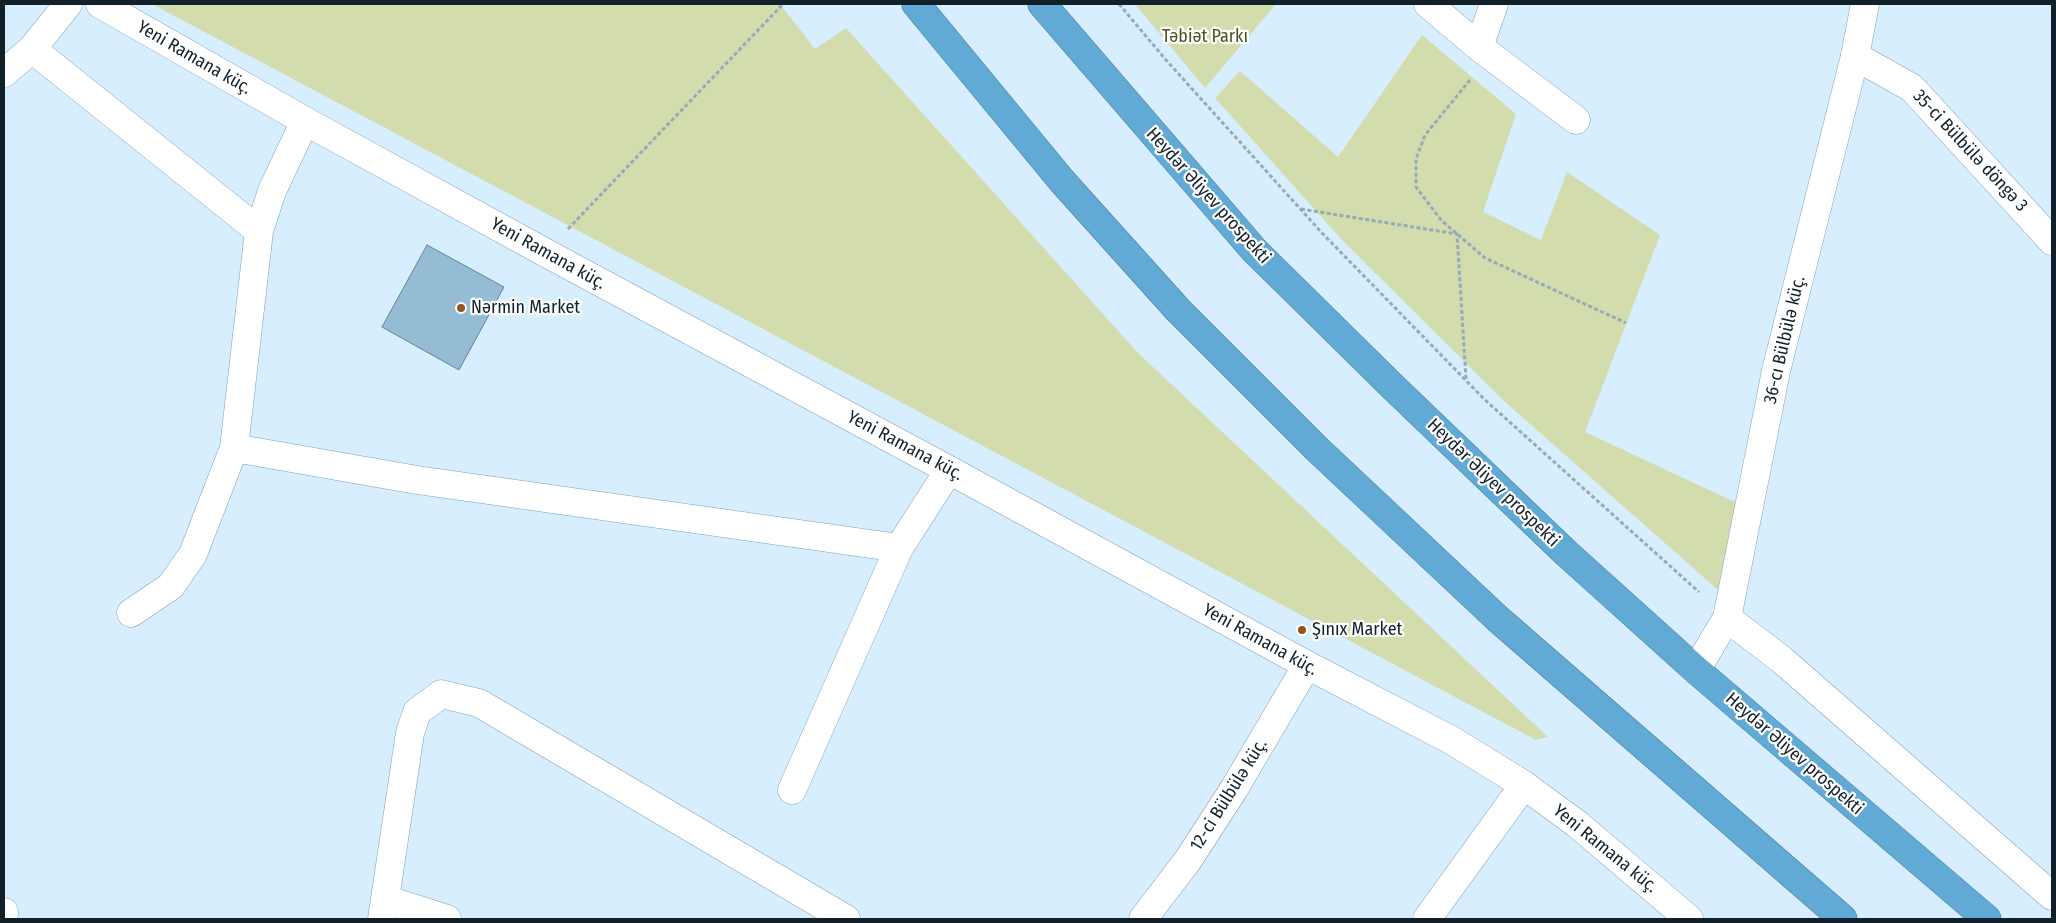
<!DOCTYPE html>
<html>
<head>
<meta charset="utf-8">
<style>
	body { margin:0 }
	#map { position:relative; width:2056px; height:923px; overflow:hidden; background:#d7eefe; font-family:"Fira Sans Condensed",sans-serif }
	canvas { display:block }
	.frame { position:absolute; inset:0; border:5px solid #112029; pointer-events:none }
</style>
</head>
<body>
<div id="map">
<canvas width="2056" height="923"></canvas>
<div class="frame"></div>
</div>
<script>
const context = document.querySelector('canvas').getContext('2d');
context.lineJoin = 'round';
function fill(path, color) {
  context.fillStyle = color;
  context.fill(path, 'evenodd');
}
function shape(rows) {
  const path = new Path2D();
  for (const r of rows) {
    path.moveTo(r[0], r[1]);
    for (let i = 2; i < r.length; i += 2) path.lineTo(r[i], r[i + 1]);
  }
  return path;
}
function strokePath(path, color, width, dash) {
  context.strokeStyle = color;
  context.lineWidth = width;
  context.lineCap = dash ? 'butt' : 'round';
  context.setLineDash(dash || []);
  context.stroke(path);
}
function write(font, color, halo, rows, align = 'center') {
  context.font = font + ' "Fira Sans Condensed",sans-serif';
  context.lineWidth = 4.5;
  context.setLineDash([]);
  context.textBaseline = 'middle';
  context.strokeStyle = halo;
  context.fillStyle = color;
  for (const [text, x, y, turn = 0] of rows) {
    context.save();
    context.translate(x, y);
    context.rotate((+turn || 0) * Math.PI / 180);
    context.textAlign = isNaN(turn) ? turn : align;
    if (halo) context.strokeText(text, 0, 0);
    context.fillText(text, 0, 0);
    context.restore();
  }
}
const green = shape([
	[152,4,780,4,815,49,846,28,1138,353,1548,737,1536,740],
	[1135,4,1276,4,1205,88],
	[1422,35,1516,114,1483,212,1541,240,1567,172,1660,235,1585,432,1741,505,1726,597,1504,401,1342,240,1215,98,1240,71,1338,157]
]);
const building = shape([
	[427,245,504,287,459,370,382,327,427,245]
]);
const path = shape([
	[1119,4,1166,60,1322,233,1484,399,1699,592],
	[1470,80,1425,135,1416,159,1416,187,1441,220,1485,258,1626,323],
	[1301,209,1457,234,1466,379],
	[568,229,783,4]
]);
const minor = shape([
	[1428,4,1479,47,1576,120],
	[1479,47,1494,4],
	[32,49,259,231],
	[1855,56,1912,88,2052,241],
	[4,73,32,49,68,4],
	[234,448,417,480,899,548],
	[131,613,171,586,193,554,234,448,259,231,272,191,305,121],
	[1727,618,1782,660,2052,896],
	[792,790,899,548,949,470],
	[385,899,447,919],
	[4,912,4,913],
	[382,919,410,733,417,712,441,694,479,703,846,919],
	[1143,919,1188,860,1234,789,1307,665],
	[1427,919,1524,785]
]);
const tertiary = shape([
	[100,4,305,121,546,253,949,470,1307,665,1453,741,1524,785,1577,824,1689,919],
	[1696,670,1727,618,1776,371,1855,56,1865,4]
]);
const motorway = shape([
	[916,4,1062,181,1178,310,1317,449,1498,619,1843,919],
	[1042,4,1254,250,1391,385,1565,552,1696,670,1987,919]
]);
const markers = [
	[461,308,5,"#94541d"],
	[1302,630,5,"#94541d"]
];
const parkNames = [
	["Təbiət Parkı",1205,37]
];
const streetNames = [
	["Yeni Ramana küç.",194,58,30],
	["35-ci Bülbülə döngə 3",1970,151,47],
	["Heydər Əliyev prospekti",1208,196,48],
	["Yeni Ramana küç.",548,254,29],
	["36-cı Bülbülə küç.",1785,340,-77],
	["Yeni Ramana küç.",905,446,28],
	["Heydər Əliyev prospekti",1493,483,44],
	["Yeni Ramana küç.",1260,640,29],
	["Heydər Əliyev prospekti",1794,754,41],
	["12-ci Bülbülə küç.",1229,795,-58],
	["Yeni Ramana küç.",1605,849,39]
];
const poiNames = [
	["Nərmin Market",471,308],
	["Şınıx Market",1312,630]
];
fill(green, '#d3dcad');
fill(building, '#95bcd5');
strokePath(building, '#5f849b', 1);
strokePath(minor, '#7ca2bb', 29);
strokePath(tertiary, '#7ca2bb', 29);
strokePath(motorway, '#457a99', 29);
strokePath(path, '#96abb8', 3, [4, 2.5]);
strokePath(minor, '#fff', 28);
strokePath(tertiary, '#fff', 28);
strokePath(motorway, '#61aad5', 28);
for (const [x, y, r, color] of markers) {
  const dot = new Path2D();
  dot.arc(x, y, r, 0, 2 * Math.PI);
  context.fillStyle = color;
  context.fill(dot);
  strokePath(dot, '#fff', 2);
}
write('18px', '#4c531f', '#fff', parkNames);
write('18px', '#112029', '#fff', streetNames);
write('18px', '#112029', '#fff', poiNames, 'left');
</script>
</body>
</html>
